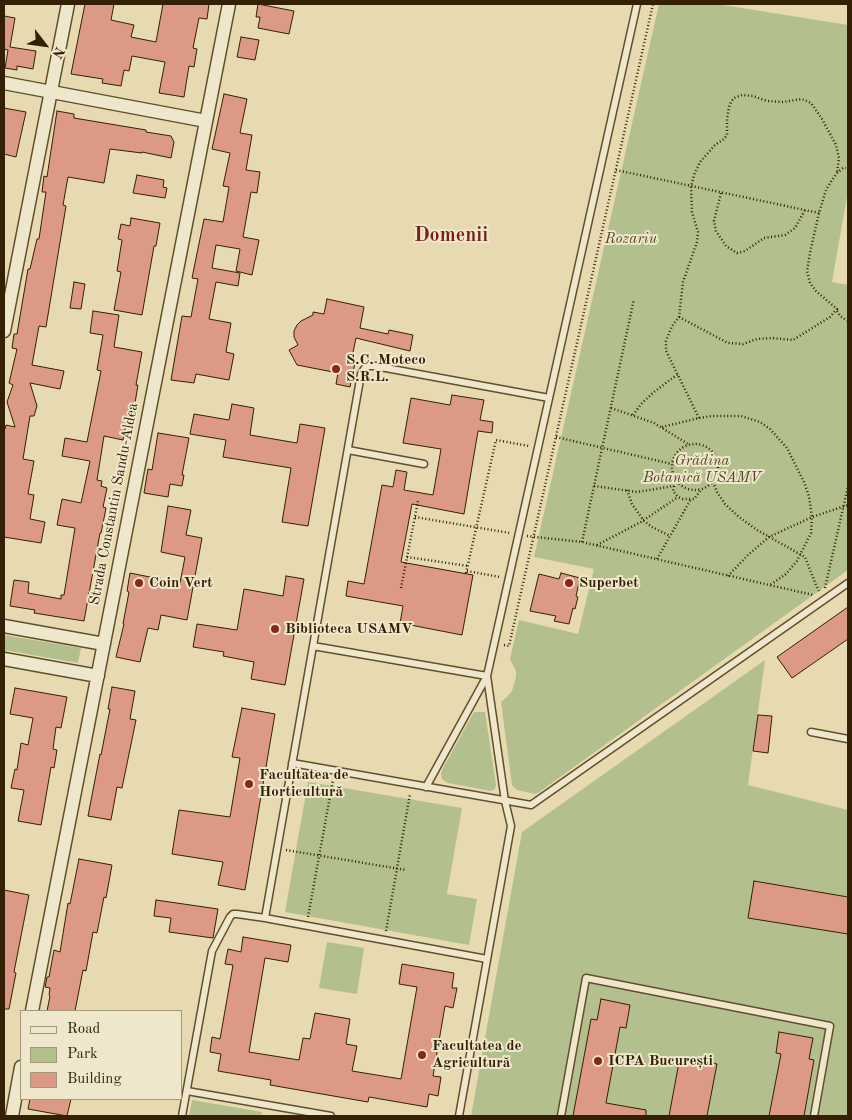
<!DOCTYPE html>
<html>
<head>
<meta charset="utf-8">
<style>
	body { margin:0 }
	#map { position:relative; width:852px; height:1120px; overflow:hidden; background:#e7dab0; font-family:"Old Standard TT",serif }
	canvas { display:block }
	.frame { position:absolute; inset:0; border:5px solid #342003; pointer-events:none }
	.legend { position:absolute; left:20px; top:1010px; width:162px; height:90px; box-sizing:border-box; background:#efe7cc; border:1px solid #a4977c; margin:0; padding:6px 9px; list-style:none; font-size:15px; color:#342003 }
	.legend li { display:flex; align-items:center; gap:10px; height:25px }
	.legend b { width:25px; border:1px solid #a4977c }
	.north { position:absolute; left:20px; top:20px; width:50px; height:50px; -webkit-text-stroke:4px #efe7cc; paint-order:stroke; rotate:120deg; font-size:14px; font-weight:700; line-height:20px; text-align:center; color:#342003 }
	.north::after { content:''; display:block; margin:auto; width:18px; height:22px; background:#342003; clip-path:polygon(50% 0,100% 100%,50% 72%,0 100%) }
</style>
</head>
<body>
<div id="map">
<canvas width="852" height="1120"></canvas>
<div class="frame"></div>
<ul class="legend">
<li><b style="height:6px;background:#efe7cc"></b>Road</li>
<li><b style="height:14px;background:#b3c08d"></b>Park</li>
<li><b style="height:14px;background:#dc9985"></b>Building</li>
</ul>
<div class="north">N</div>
</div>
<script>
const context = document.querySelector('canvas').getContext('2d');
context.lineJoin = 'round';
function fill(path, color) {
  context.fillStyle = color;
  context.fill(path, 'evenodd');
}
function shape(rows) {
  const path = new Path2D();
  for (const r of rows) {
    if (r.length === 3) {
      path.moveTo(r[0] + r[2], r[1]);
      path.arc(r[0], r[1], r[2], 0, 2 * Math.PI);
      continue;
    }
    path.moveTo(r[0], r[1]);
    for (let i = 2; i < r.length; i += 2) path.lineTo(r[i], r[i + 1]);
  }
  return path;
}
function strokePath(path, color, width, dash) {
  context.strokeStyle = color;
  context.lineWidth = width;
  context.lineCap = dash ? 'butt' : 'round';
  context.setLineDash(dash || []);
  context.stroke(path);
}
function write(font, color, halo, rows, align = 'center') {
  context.font = font + ' "Old Standard TT",serif';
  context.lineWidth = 4;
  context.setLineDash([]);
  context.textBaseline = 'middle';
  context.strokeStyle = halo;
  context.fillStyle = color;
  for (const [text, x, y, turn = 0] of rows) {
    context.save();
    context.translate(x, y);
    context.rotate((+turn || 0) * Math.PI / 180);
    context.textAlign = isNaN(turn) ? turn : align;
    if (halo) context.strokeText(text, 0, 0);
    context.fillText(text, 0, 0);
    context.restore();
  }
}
const green = shape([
	[659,4,717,4,848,25,848,191,832,282,848,285,848,570,538,793,535,794,517,790,512,785,501,702,507,697,512,691,516,677,516,671,510,659,519,620,578,634,594,569,534,557],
	[4,635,81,648,78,663,4,650],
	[765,660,748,785,848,810,848,1116,471,1116,522,832],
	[474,712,485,712,496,785,495,789,491,791,448,783,442,779,441,774,443,768],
	[308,782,462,808,447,894,477,899,469,945,285,912],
	[327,942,364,948,357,994,319,988],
	[192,1100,262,1112,261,1116,189,1116]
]);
const building = shape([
	[85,4,114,4,111,20,134,25,131,37,156,42,163,4,209,4,207,19,199,18,193,48,197,49,194,67,189,66,184,97,159,93,165,62,132,56,129,71,124,70,121,86,102,83,103,79,71,74,85,4],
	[258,4,294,11,289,34,258,28,260,17,256,17,258,4],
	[4,16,15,18,10,47,36,51,33,69,17,66,17,70,5,68,8,50,4,49,4,16],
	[241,37,259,40,255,60,237,57,241,37],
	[224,94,247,99,240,133,252,135,246,170,260,172,257,193,251,192,243,237,259,240,252,275,236,271,240,249,216,245,212,268,240,273,238,286,216,282,209,319,231,323,226,352,234,354,229,380,196,374,194,383,171,380,182,316,191,317,198,279,192,278,204,219,223,222,229,187,223,186,230,153,212,149,224,94],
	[4,108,26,112,16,157,4,154,4,108],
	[57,111,74,114,74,118,146,130,146,132,171,136,174,142,171,158,142,152,142,153,110,149,104,183,68,177,63,205,66,206,46,327,39,326,32,365,64,371,60,389,30,383,37,406,34,416,30,416,23,459,34,461,28,494,34,495,30,519,45,522,41,543,4,537,4,429,5,429,6,425,15,427,7,402,13,385,9,383,17,349,12,348,14,334,17,334,28,269,30,269,37,239,39,239,46,192,42,192,44,176,47,177,57,111],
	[137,175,164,180,163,187,167,188,165,198,133,193,137,175],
	[131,218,160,223,156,246,154,246,142,315,114,310,121,272,117,271,122,240,118,239,121,224,130,226,131,218],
	[74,282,85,284,81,309,70,308,74,282],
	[327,299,364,307,360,328,388,334,389,330,413,335,410,351,356,338,351,362,355,363,350,387,336,384,338,373,297,365,289,350,298,345,294,337,294,331,297,325,301,321,313,315,313,312,324,314,327,299],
	[93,311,119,315,114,347,142,352,136,385,138,385,134,409,129,408,123,440,104,436,97,480,102,481,101,486,107,488,103,507,106,508,101,533,100,533,84,621,34,613,35,610,10,606,14,580,29,582,28,593,61,599,61,595,64,595,75,528,57,525,62,499,81,503,90,461,62,456,65,438,87,442,101,371,97,370,103,335,90,333,93,311],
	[452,395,484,400,480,420,493,422,492,433,478,431,464,514,412,504,401,562,473,575,462,635,400,623,403,606,346,596,348,581,364,584,382,485,393,487,396,470,407,472,404,490,433,495,441,449,403,443,411,398,450,405,452,395],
	[232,404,254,408,250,435,297,443,300,424,325,428,308,526,282,522,291,468,223,457,226,440,190,434,194,414,229,420,232,404],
	[158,433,189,438,182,475,184,475,182,486,170,484,168,497,144,493,148,469,152,470,158,433],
	[168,506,191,510,186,535,202,538,187,620,161,615,158,630,148,628,140,662,116,657,124,624,123,624,129,592,127,591,130,573,180,583,185,557,161,552,168,506],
	[561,573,580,578,576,596,578,597,575,609,573,608,569,624,554,621,556,616,530,611,539,574,559,579,561,573],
	[286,576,304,579,285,685,251,679,254,662,223,656,224,652,193,647,197,624,237,630,244,589,283,596,286,576],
	[848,607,848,639,792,678,777,657,848,607],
	[112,687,135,691,130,719,136,720,122,788,117,787,111,820,88,816,100,754,101,755,110,709,108,709,112,687],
	[15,688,67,697,61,728,56,727,53,749,57,750,54,768,51,767,41,825,18,821,24,790,11,788,15,769,17,770,21,743,28,745,33,718,10,714,15,688],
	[242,708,275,714,245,890,218,885,223,862,172,854,179,810,230,817,240,758,232,757,242,708],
	[758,715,772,716,768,753,753,751,758,715],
	[79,859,112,865,106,898,104,897,97,933,93,932,86,971,83,970,75,1011,47,1011,50,996,49,995,50,988,45,987,47,977,49,977,54,950,60,952,68,903,70,904,79,859],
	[754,881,848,897,848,934,748,918,754,881],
	[4,890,29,895,14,972,16,973,9,1009,4,1009,4,890],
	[156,900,218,909,213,938,169,932,171,918,154,916,156,900],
	[243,937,291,945,288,962,265,958,249,1052,299,1060,303,1038,310,1039,315,1013,350,1019,346,1044,357,1046,352,1071,401,1079,417,987,399,984,402,964,454,973,452,988,457,988,453,1008,445,1006,433,1076,441,1077,438,1096,429,1094,427,1107,369,1097,368,1102,270,1085,271,1080,218,1071,221,1054,210,1052,212,1037,220,1039,233,965,225,964,228,949,241,952,243,937],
	[601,999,630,1005,626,1028,620,1027,606,1103,646,1110,646,1116,573,1116,591,1019,597,1020,601,999],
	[779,1032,813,1038,809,1059,814,1060,804,1116,769,1116,781,1054,776,1053,779,1032],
	[680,1057,717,1064,707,1116,669,1116,680,1057],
	[30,1099,71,1099,67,1116,28,1109,30,1099]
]);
const path = shape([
	[616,170,819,213],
	[721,193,714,221,716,231,726,246,737,253,745,251,764,238,785,235,795,228,805,210],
	[837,311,840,316,848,321],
	[679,317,728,343,743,344,757,339,772,338,793,340,830,317,837,309,816,291,810,283,807,271,810,253,819,213,826,190,832,180,837,173,843,168,846,168],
	[611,408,654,423,688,444],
	[633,415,642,403,654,392,678,374],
	[699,418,666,351,666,341,672,326,679,317,683,282,697,242,698,232,692,212,691,187,694,175,700,162,715,145,724,139,727,135,727,119,729,107,731,102,734,98,742,95,753,96,767,101,783,102,802,99,811,103,822,119,836,145,839,158,837,173],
	[662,427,699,418,712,416,741,416,760,422,770,429,787,448,804,482,809,496,812,517,811,533,797,561,786,574,770,585],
	[556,437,672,464],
	[695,467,23],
	[713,482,717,492,725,504,739,517,757,530,805,557,816,585,819,591],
	[594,486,637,492,674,486],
	[674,486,673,491,678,497,683,499,694,499,701,490],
	[627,490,632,504,644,521,652,527,670,536],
	[415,517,510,533],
	[527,536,582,542,813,595],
	[582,542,634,299],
	[597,545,641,522,678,497],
	[407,557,468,566],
	[657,559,691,499],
	[467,571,500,577],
	[466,573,496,440,529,446],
	[728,576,748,555,769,537,812,517,848,505],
	[401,588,418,501],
	[825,588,848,486],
	[504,645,509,646,653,4],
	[286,850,406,870],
	[308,917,333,780],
	[386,931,410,794]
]);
const lane = shape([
	[348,450,424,464],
	[313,646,487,676,637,4],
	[811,732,848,739],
	[292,763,531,805,848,583],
	[426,787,487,676,505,801,511,826,459,1116],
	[265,918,361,374,364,369,369,366,375,366,549,398],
	[187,1091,331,1116],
	[182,1116,212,951,230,917,233,914,237,914,265,918,487,959],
	[561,1116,586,978,830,1026,814,1116]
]);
const street = shape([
	[4,83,206,121],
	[4,331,68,4],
	[4,626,104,644],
	[4,659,98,676],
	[32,1011,229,4],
	[12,1116,21,1067]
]);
const markers = [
	[336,369,5,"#8f2418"],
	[139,583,5,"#8f2418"],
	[569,583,5,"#8f2418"],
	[275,629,5,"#8f2418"],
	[249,784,5,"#8f2418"],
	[422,1055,5,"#8f2418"],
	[598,1061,5,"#8f2418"]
];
const parkNames = [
	["Rozariu",631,239],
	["Grădina",702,461],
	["Botanică USAMV",702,478]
];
const poiNames = [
	["S.C. Moteco",346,360],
	["S.R.L.",346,377],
	["Coin Vert",149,583],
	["Superbet",579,583],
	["Biblioteca USAMV",285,629],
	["Facultatea de",259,775],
	["Horticultură",259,792],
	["Facultatea de",432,1046],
	["Agricultură",432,1063],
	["ICPA București",608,1061]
];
const streetNames = [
	["Strada Constantin Sandu-Aldea",114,504,-79]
];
const districtNames = [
	["Domenii",451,236]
];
fill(green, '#b3c08d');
fill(building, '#dc9985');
strokePath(building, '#342003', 1);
strokePath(lane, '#614e2e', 9);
strokePath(street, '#614e2e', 15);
strokePath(path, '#342003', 2.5, [1, 2.5]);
strokePath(lane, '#efe7cc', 6);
strokePath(street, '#efe7cc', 12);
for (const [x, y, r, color] of markers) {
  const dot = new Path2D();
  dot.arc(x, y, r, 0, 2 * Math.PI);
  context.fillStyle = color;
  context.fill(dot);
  strokePath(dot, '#efe7cc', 2);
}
write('italic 15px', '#544826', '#efe7cc', parkNames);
write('bold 15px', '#342003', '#efe7cc', poiNames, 'left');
write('15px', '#342003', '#efe7cc', streetNames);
write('bold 20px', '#7a1f14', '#efe7cc', districtNames);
</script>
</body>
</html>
